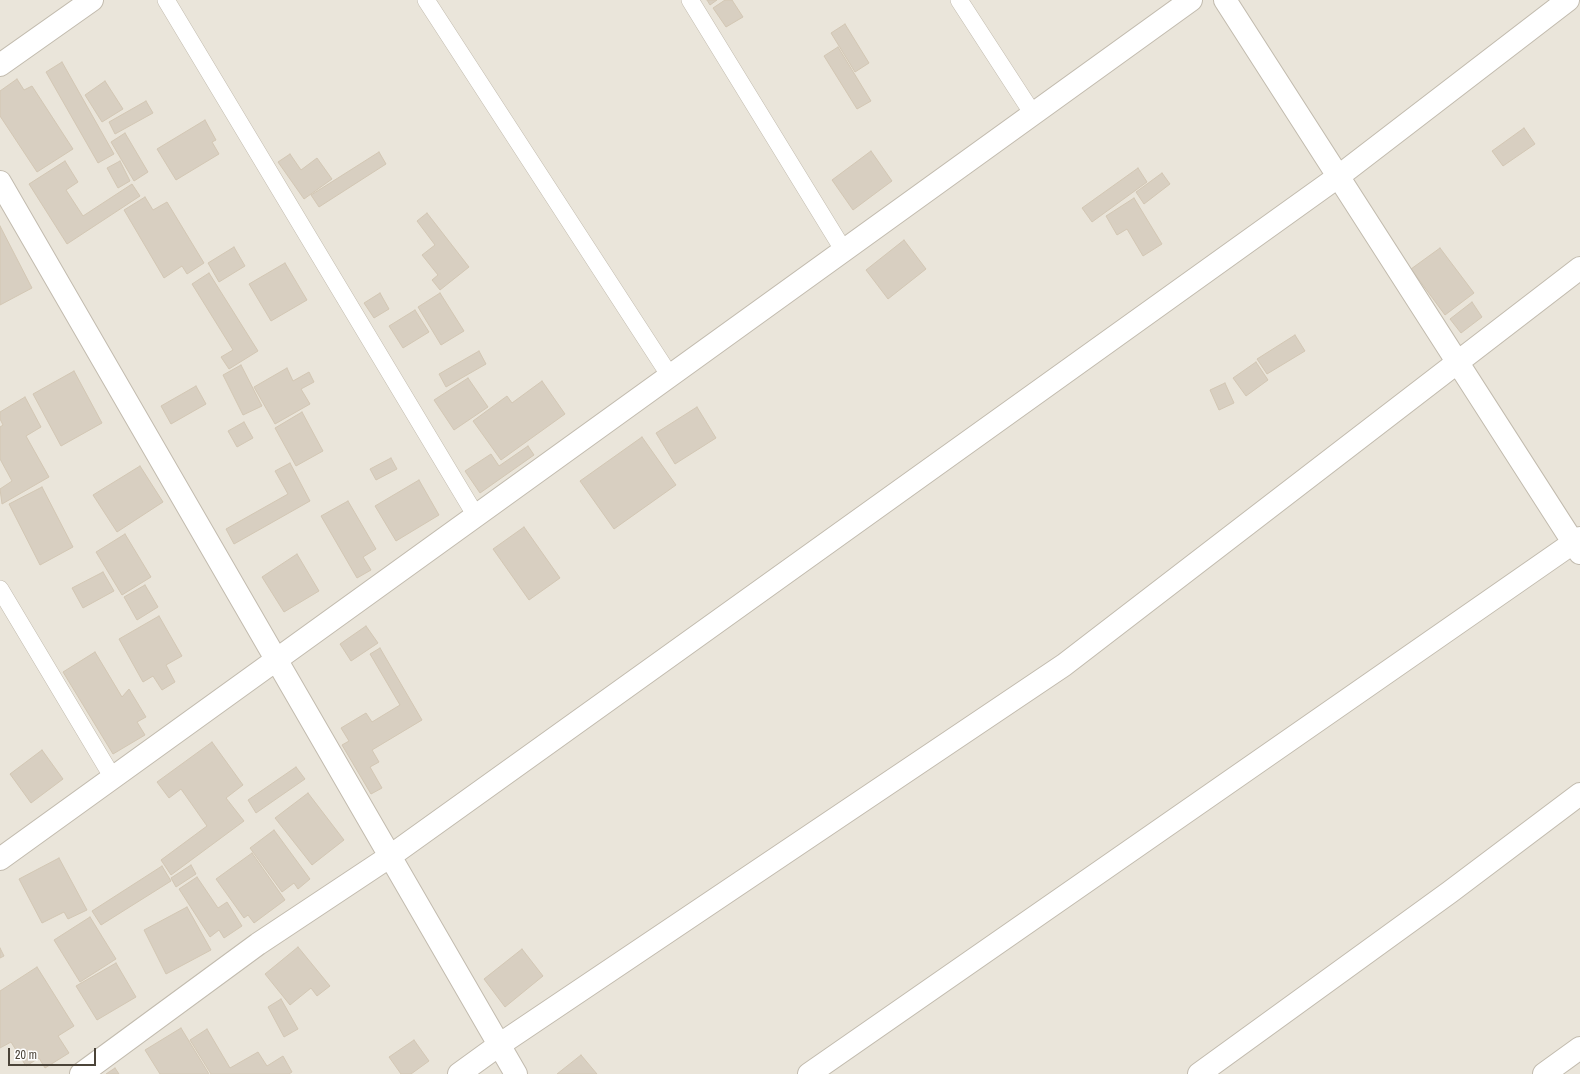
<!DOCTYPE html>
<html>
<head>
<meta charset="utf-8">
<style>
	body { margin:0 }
	#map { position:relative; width:1580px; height:1074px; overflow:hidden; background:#f6f3ec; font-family:"Archivo Narrow",sans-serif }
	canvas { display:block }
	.scale { position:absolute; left:8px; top:1048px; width:88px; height:18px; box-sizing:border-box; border:2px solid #4b4439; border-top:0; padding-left:5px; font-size:12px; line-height:14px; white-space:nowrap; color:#4b4439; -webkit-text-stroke:3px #fff; paint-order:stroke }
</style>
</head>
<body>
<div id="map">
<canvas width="1580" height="1074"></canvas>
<div class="scale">20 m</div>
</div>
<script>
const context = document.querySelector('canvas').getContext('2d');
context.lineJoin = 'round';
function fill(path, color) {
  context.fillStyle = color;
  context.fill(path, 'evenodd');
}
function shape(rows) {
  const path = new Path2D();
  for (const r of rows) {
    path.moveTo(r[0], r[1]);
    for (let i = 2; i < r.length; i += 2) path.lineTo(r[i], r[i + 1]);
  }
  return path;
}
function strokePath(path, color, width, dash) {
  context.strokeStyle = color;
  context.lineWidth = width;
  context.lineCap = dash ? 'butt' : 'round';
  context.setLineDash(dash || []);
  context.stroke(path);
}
const residential = shape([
	[0,0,1580,0,1580,1074,0,1074]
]);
const building = shape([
	[707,0,717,0,710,5,707,0],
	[725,0,732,0,743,17,726,27,713,8,725,0],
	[845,24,869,63,855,72,831,33,845,24],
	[838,47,871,101,857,109,824,56,838,47],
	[62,62,114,154,98,163,46,72,62,62],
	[17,79,24,90,32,86,73,149,37,172,0,116,0,91,17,79],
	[105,81,123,109,102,122,85,95,105,81],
	[146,101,153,113,115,134,109,122,146,101],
	[205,120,216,140,212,142,219,154,176,180,157,149,205,120],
	[1524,128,1535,144,1503,166,1492,151,1524,128],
	[125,133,148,172,134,181,111,142,125,133],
	[871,151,892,181,853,210,832,180,871,151],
	[379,152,386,164,319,207,311,195,379,152],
	[290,154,301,170,317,158,332,179,304,199,278,162,290,154],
	[65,161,78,182,66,190,83,216,132,184,140,196,67,244,29,184,65,161],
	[120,161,130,181,118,188,107,168,120,161],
	[1138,168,1147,182,1092,222,1082,208,1138,168],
	[1162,173,1170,184,1144,204,1136,192,1162,173],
	[145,197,153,210,167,202,204,263,187,274,182,266,164,278,124,210,145,197],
	[1134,198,1162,244,1143,256,1127,229,1117,235,1106,216,1134,198],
	[427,213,469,267,440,290,432,280,438,275,422,255,435,245,417,221,427,213],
	[0,226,32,288,0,305,0,226],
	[904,240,926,269,888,299,866,270,904,240],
	[234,247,245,266,219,282,208,263,234,247],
	[1440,248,1474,293,1445,315,1411,269,1440,248],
	[285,263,307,300,271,321,249,284,285,263],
	[209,273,258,351,229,369,221,357,233,350,192,284,209,273],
	[380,293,389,309,374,318,364,303,380,293],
	[440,293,464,331,441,345,418,307,440,293],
	[1472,302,1482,317,1461,333,1450,319,1472,302],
	[415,310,429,332,403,348,389,326,415,310],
	[1295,335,1305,351,1267,374,1257,359,1295,335],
	[479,351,486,364,446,387,439,374,479,351],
	[1256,362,1268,380,1246,396,1233,378,1256,362],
	[241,365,262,406,243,415,223,375,241,365],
	[287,368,293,381,309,372,314,382,301,389,310,404,275,424,254,387,287,368],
	[74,371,102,423,61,446,33,394,74,371],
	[468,378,488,407,454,430,434,400,468,378],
	[542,381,565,414,501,460,473,421,507,396,512,403,542,381],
	[1225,383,1234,403,1219,410,1210,390,1225,383],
	[196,386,206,404,171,424,161,406,196,386],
	[25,397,41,427,26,436,49,477,2,504,0,489,12,481,0,459,0,427,3,425,0,419,0,412,25,397],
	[697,407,716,438,675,464,656,433,697,407],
	[302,412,323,451,296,466,275,428,302,412],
	[244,422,253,438,237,447,228,431,244,422],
	[642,437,676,485,614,529,580,481,642,437],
	[528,446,534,455,480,493,465,471,491,454,499,466,528,446],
	[391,458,397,469,376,480,370,469,391,458],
	[290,463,310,501,234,544,226,529,288,494,275,471,290,463],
	[140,466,163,502,117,532,93,495,140,466],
	[419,480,439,515,396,541,375,506,419,480],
	[42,487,73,547,40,565,9,504,42,487],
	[348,501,376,549,363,557,371,570,357,578,321,516,348,501],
	[524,527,560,578,529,600,493,549,524,527],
	[125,534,151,577,122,595,96,552,125,534],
	[297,554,319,591,284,612,262,577,297,554],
	[103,572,114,591,83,608,72,588,103,572],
	[145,585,158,607,137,620,124,597,145,585],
	[159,616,182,656,166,665,175,682,162,690,153,676,143,682,119,639,159,616],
	[366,626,378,643,351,661,340,644,366,626],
	[380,648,422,720,372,750,379,762,370,767,382,788,371,794,342,745,349,741,341,728,366,713,372,722,400,705,370,654,380,648],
	[95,652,122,697,129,689,146,717,137,722,145,735,113,754,63,672,95,652],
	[212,742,243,785,226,798,244,821,171,875,161,860,207,826,181,789,169,798,157,782,212,742],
	[42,750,63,779,31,803,10,774,42,750],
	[296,767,305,779,256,813,248,800,296,767],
	[308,793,344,840,312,865,275,818,308,793],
	[274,830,310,879,298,889,294,883,282,892,250,848,274,830],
	[252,853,285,900,254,923,248,915,244,918,216,879,252,853],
	[59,858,87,910,68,919,64,912,42,923,19,879,59,858],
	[191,865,196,874,176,887,171,878,191,865],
	[162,866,171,881,101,925,92,911,162,866],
	[197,877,218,908,227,902,242,926,224,938,219,930,210,937,179,889,197,877],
	[187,907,211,950,166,974,144,930,187,907],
	[90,917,116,959,80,982,54,940,90,917],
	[298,947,330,986,317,996,311,988,290,1005,265,974,298,947],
	[0,948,4,956,0,958,0,948],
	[522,949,543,976,505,1007,484,979,522,949],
	[116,963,136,997,97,1020,76,986,116,963],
	[37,967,74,1026,58,1036,69,1053,45,1068,39,1058,26,1066,11,1042,0,1048,0,991,37,967],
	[281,999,298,1029,284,1037,268,1007,281,999],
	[181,1028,209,1074,160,1074,145,1050,181,1028],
	[207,1029,230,1068,258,1052,267,1066,283,1056,292,1072,289,1074,211,1074,190,1040,207,1029],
	[414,1040,429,1061,411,1074,401,1074,389,1057,414,1040],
	[581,1055,597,1074,557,1074,581,1055],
	[115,1068,119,1074,106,1074,115,1068]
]);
const service = shape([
	[166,0,476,516],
	[426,0,670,376],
	[690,0,844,251],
	[959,0,1033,114],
	[0,589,113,778]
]);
const minor = shape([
	[1225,0,1580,553],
	[0,65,92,0],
	[0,182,516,1074],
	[0,859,1191,0],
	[81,1074,258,944,389,857,1339,176,1568,0],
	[459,1074,499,1045,1064,665,1580,268],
	[809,1074,1580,538],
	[1199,1074,1450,892,1580,794],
	[1544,1074,1580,1048]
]);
fill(residential, '#eae5da');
fill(building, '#d8cfc1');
strokePath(building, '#d3c7b4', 1);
strokePath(service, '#c2bbae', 18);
strokePath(minor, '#c2bbae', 24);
strokePath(service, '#fff', 17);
strokePath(minor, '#fff', 22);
</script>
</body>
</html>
